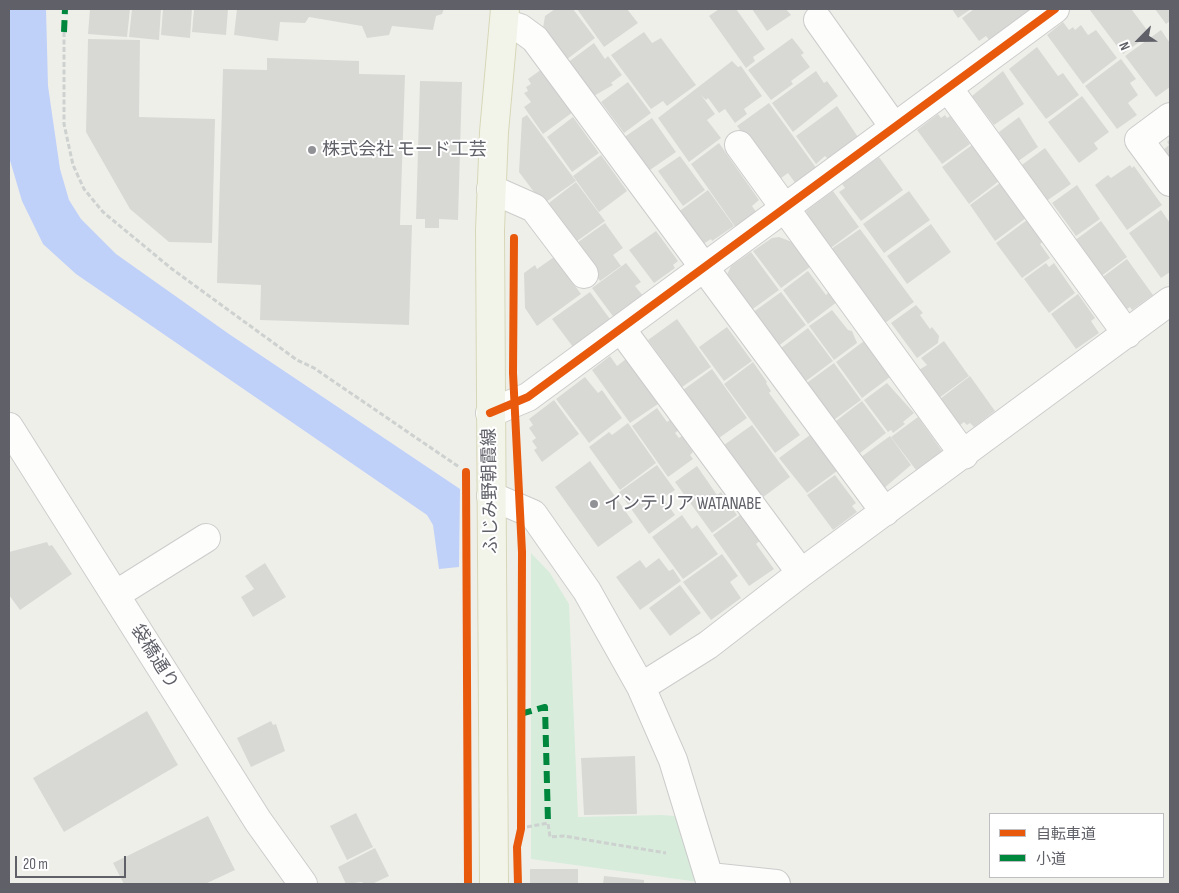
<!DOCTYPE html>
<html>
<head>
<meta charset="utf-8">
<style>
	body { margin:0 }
	#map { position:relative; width:1179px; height:893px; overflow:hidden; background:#efefea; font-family:"Sofia Sans Condensed","Noto Sans JP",sans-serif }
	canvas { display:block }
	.frame { position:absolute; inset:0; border:10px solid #5f6068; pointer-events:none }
	.legend { position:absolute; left:989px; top:813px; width:175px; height:65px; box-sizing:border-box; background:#fff; border:1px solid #bfbfc3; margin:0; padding:6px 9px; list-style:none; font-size:15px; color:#5f6068 }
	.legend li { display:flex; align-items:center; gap:10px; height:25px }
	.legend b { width:25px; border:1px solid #bfbfc3 }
	.north { position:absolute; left:1114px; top:15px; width:50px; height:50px; -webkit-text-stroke:4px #fff; paint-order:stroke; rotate:247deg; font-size:14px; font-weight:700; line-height:20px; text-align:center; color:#5f6068 }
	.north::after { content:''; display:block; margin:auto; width:18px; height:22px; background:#5f6068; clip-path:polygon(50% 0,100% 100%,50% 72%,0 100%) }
	.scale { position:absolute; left:15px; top:856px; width:111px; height:22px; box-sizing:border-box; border:2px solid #5f6068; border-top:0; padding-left:6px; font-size:15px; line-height:18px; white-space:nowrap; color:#5f6068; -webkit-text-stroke:4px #fff; paint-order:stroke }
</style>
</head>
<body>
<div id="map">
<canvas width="1179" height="893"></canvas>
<div class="frame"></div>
<ul class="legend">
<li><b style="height:6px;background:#e8590c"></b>自転車道</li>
<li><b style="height:6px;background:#00873e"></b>小道</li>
</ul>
<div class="north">N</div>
<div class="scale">20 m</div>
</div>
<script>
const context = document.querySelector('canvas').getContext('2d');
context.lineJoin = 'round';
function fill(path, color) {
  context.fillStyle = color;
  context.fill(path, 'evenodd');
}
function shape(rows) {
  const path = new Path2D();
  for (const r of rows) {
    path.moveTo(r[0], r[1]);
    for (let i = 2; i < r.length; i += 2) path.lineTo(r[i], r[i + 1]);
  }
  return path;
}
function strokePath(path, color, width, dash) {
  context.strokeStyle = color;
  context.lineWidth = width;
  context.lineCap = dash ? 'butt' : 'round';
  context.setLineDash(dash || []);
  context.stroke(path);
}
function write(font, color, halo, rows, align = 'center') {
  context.font = font + ' "Sofia Sans Condensed","Noto Sans JP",sans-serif';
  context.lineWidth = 4;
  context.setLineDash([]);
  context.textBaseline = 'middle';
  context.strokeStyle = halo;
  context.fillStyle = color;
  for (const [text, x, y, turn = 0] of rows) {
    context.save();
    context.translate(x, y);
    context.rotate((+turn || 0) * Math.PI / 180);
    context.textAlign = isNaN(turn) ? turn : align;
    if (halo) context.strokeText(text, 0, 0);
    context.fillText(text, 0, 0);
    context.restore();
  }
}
const green = shape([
	[531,553,550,573,569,604,578,817,661,815,675,816,687,844,699,882,531,859]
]);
const water = shape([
	[9,9,46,9,48,86,60,169,69,200,81,219,116,254,229,334,460,489,459,567,439,569,433,525,427,515,76,274,43,244,22,201,9,157]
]);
const building = shape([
	[90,9,130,9,127,37,88,34],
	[132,9,161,9,159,40,129,37],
	[163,9,192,9,190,38,161,35],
	[194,9,228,9,226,35,192,32],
	[237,9,444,9,442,14,436,16,433,30,392,26,389,35,367,38,362,26,309,17,305,23,280,22,278,41,234,35],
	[555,9,573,9,595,38,566,60,543,28,545,16],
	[577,9,627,9,638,23,604,47],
	[719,9,736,9,765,49,753,57,755,61,746,68,709,16],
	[752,9,786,9,791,15,767,31],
	[952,9,971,9,958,18],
	[974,9,1033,9,990,41,986,36,979,41,962,18],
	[1089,9,1134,9,1132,10,1150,34,1123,54],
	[1155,9,1170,9,1170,21,1166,24],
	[1063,22,1069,30,1073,27,1075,30,1081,25,1088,35,1096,30,1117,58,1083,84,1047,35],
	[1161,30,1170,43,1170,87,1156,97,1125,56],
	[644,32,652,43,661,38,696,85,667,106,663,101,651,109,611,55],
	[792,38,804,53,801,55,810,67,791,81,793,84,771,100,748,70],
	[88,39,140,40,139,117,215,119,212,243,169,242,130,209,86,132],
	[594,43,605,59,608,56,622,75,611,83,613,85,592,97,567,63],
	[1037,47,1058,76,1063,73,1079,95,1046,119,1009,69],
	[267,58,359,61,359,74,405,75,400,225,412,225,409,325,260,320,261,285,217,283,223,69,267,70],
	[1121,59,1136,79,1130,83,1138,95,1128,103,1137,115,1117,129,1085,86],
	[732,61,738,67,741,66,762,96,744,109,747,114,735,123,725,109,719,113,708,98,706,100,701,95,715,114,707,120,721,138,689,162,658,118],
	[542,69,573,112,543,134,524,107,531,102,524,93,528,91,526,87,531,84,528,79],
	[816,71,824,83,827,81,838,96,793,132,772,103],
	[1003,71,1024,104,994,125,972,96],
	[420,81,462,82,458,220,439,219,439,228,425,228,425,219,416,219],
	[628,82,651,113,624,133,601,102],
	[1082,96,1109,132,1094,143,1098,149,1079,163,1048,122],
	[769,103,817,169,796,184,788,173,777,181,737,126],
	[837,106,858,137,828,159,825,156,816,164,796,136],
	[938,114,941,118,945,115,947,118,950,116,970,144,942,164,917,130],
	[527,115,576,181,543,204,519,172,522,118],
	[573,117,599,153,572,172,547,137],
	[1019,117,1038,147,1017,162,999,132],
	[652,118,676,152,647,172,623,138],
	[1170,139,1170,160,1163,150,1169,145,1167,142],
	[719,143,759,200,752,206,757,213,736,228,691,164],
	[972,145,999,181,969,204,942,167],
	[1045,148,1071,184,1045,202,1019,167],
	[601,155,627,191,599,212,573,176],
	[680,156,705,190,683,206,658,171],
	[879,157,903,190,861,221,839,192,845,188,842,184],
	[1130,165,1132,168,1134,166,1162,205,1127,230,1095,185,1108,175,1111,178],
	[576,182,605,221,573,244,545,206],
	[1000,183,1026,218,995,241,970,205],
	[1077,185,1100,219,1076,236,1052,203],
	[708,190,734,226,712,241,711,239,703,244,677,213],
	[833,191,859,227,828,250,805,219,808,216,806,211],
	[909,191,930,220,884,253,863,224],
	[1161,210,1170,223,1170,272,1161,278,1129,233],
	[1027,220,1043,242,1040,244,1050,258,1022,278,996,243],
	[1101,221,1127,257,1100,277,1074,241],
	[605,223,623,248,613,255,621,266,600,281,574,245],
	[931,224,951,252,907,284,887,256],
	[860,229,914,302,885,323,831,249],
	[656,231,678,261,673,265,675,268,654,283,629,250],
	[779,237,792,242,810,267,781,288,753,251,772,238],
	[751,252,779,290,750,311,725,279,731,266],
	[554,257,581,294,537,326,525,308,524,273,535,265,537,269],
	[1127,259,1153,295,1132,310,1130,307,1124,311,1100,279],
	[626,263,641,282,635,286,644,297,615,319,592,288],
	[1046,263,1049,267,1054,263,1075,293,1049,313,1024,279],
	[808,271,826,295,829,292,837,302,808,324,783,290],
	[590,292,610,319,573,347,552,319],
	[781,292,806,325,777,347,752,313],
	[1078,294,1095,318,1091,321,1099,333,1076,349,1051,314],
	[916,305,923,313,920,315,930,329,932,327,939,336,938,343,917,358,891,323],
	[832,310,848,330,852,331,857,343,834,360,809,326],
	[677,319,711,367,682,387,648,340],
	[727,327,752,361,724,381,699,347],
	[808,328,833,361,802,384,777,351],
	[864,341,890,377,862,398,836,362],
	[944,341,969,376,939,398,919,370,927,365,921,358],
	[610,356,617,366,626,359,658,404,630,423,592,370],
	[753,362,767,382,766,383,771,391,769,393,800,435,775,453,724,384],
	[834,363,861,400,831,422,804,385],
	[712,369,747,418,719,438,683,390],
	[970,376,995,411,974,427,970,423,967,425,964,422,959,426,940,399],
	[585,377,598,393,602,390,622,418,589,443,556,399],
	[887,383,914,413,903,422,905,424,893,433,891,430,888,432,864,400],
	[554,400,579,434,542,462,534,450,537,448,532,441,536,438,529,428,533,425,529,419],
	[862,401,886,433,860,453,836,421],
	[657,408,667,422,671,419,679,430,675,433,679,438,682,436,693,452,690,455,693,459,668,477,632,426],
	[918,417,942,451,916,470,891,437],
	[628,423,656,463,620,490,589,447,609,432,612,435],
	[752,425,790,477,762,498,724,445],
	[810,435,837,471,807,493,779,458],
	[890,436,911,465,883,489,857,460],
	[590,461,633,522,598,547,555,487],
	[657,465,675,490,663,498,675,515,649,534,619,492],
	[697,466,717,495,721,492,737,515,712,533,675,482],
	[835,475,856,503,852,506,857,512,833,530,807,495],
	[743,513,761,540,756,544,774,569,749,586,713,535],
	[682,515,692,529,697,525,718,554,683,579,652,537],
	[47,542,49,546,52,545,72,574,20,610,9,595,9,552],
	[722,554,738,576,730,582,741,598,711,620,683,582],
	[659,558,669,571,673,569,681,581,640,610,616,577,640,560,646,568],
	[265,563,286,597,253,617,241,597,254,589,245,576],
	[680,585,701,613,670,636,649,608],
	[147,711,178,765,64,832,33,778],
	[271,721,273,725,276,724,285,751,251,767,237,738],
	[635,756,637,814,584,815,581,758],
	[356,813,373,847,347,860,330,826],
	[208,816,235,870,205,884,124,884,113,863],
	[375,848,389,876,372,884,364,884,362,882,346,884,338,867],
	[530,869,578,869,578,884,530,884],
	[604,876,644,880,644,884,603,884]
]);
const path = shape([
	[64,32,64,124,73,165,84,189,103,212,172,269,297,360,314,368,459,467],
	[527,827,548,823,550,837,564,836,666,853]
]);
const minor = shape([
	[818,20,894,127],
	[504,23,520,28,535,39,885,512],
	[948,88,1127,334],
	[1170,117,1139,140,1170,182],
	[739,145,964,455],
	[491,189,534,208,584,274],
	[621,329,801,573],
	[490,413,528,397,1055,9],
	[9,427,258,821,303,884],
	[491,496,533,514,587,591,641,687,673,760,711,884],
	[115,595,206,538],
	[641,687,708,645,801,573,1170,301],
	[710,877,776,884]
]);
const major = shape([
	[494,884,490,230,494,132,505,9]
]);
const quiet = shape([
	[64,32,65,9],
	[520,714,545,707,548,823]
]);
const cycleway = shape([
	[514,238,513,373,522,552,521,829,517,847,518,884],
	[490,413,528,397,1055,9],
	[466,472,468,884]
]);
const markers = [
	[312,150,5,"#919296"],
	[594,504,5,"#919296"]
];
const poiNames = [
	["株式会社 モード工芸",322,150],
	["インテリア WATANABE",604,504]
];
const streetNames = [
	["ふじみ野朝霞線",491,491,-91],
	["袋橋通り",154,657,58]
];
fill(green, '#d7ecdb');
fill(water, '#bfd0f9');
fill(building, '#d8d8d5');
strokePath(minor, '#ccc', 30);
strokePath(major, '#d7d7b7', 30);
strokePath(path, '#cdd1cf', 3, [5, 2.5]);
strokePath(minor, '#fdfdfc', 28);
strokePath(major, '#f2f4e9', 28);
strokePath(quiet, '#00873e', 6, [12, 6]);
strokePath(cycleway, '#e8590c', 8);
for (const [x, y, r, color] of markers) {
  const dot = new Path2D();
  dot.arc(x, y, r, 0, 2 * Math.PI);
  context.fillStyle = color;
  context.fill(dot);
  strokePath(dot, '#fff', 2);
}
write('18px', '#5f6068', '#fff', poiNames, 'left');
write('18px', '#5f6068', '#fff', streetNames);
</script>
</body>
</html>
